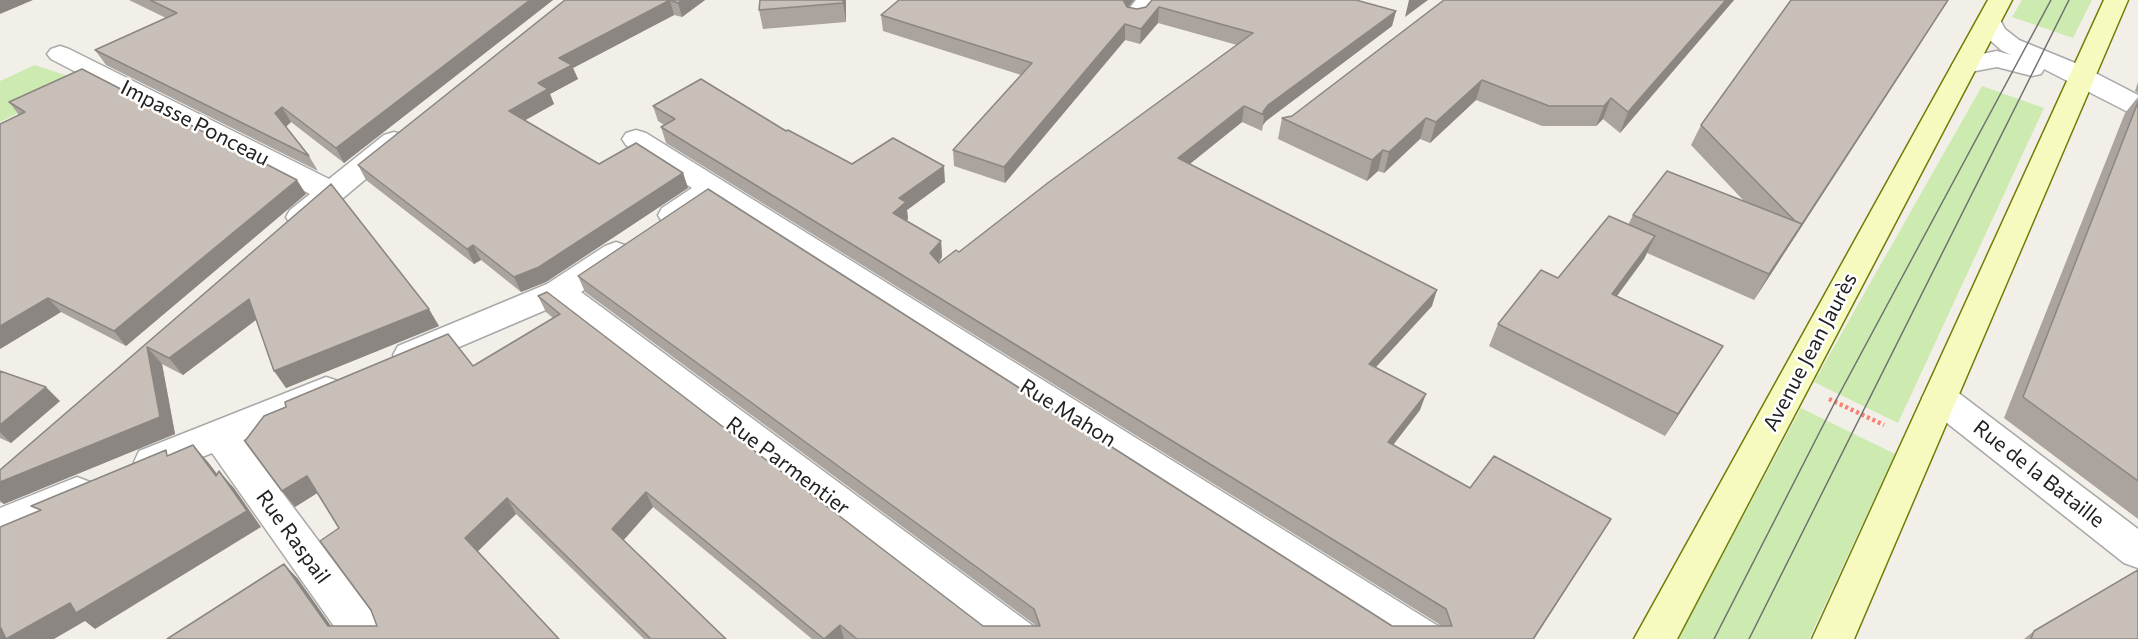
<!DOCTYPE html>
<html>
<head>
<meta charset="utf-8">
<style>
	body { margin:0 }
	canvas { display:block; background:#f2efe9 }
</style>
</head>
<body>
<canvas width="2138" height="639"></canvas>
<script>
const context = document.querySelector('canvas').getContext('2d');
context.lineJoin = 'round';
function fill(path, color) {
  context.fillStyle = color;
  context.fill(path, 'evenodd');
}
function shape(rows) {
  const path = new Path2D();
  for (const r of rows) {
    path.moveTo(r[0], r[1]);
    for (let i = 2; i < r.length; i += 2) path.lineTo(r[i], r[i + 1]);
  }
  return path;
}
function strokePath(path, color, width, dash) {
  context.strokeStyle = color;
  context.lineWidth = width;
  context.lineCap = dash ? 'butt' : 'round';
  context.setLineDash(dash || []);
  context.stroke(path);
}
function write(font, color, halo, rows, align = 'center') {
  context.font = font + ' Commissioner,sans-serif';
  context.lineWidth = 5;
  context.setLineDash([]);
  context.textBaseline = 'middle';
  context.strokeStyle = halo;
  context.fillStyle = color;
  for (const [text, x, y, turn = 0] of rows) {
    context.save();
    context.translate(x, y);
    context.rotate((+turn || 0) * Math.PI / 180);
    context.textAlign = isNaN(turn) ? turn : align;
    if (halo) context.strokeText(text, 0, 0);
    context.fillText(text, 0, 0);
    context.restore();
  }
}
const grass = shape([
	[2022,0,2092,0,2073,38,2012,17],
	[35,65,83,81,0,122,0,81],
	[1982,86,2044,108,1898,423,1814,382],
	[1801,408,1895,454,1809,639,1678,639]
]);
const path = shape([
	[1829,399,1884,425]
]);
const street = shape([
	[1136,0,1161,0,1145,20,1136,22,1127,20,1124,15,1136,0],
	[1989,14,1998,16,2005,29,2019,40,2080,65,2138,95,2138,114,2128,112,2044,69,2041,74,2032,76,1997,67,1965,73,1956,71,1952,65,1956,59,1997,51,2011,55,2001,50,1982,33,1977,21,1980,16,1989,14],
	[60,46,69,49,329,179,384,135,394,132,404,135,408,141,404,147,312,224,301,227,290,224,286,217,290,210,310,194,51,59,47,54,51,49,60,46],
	[636,130,646,133,1438,626,1444,639,1387,639,713,202,684,222,673,225,662,222,658,215,662,208,692,188,626,145,622,139,626,133,636,130],
	[616,242,627,246,632,253,627,260,581,292,1033,626,1039,639,986,639,555,306,410,368,398,364,393,355,398,346,547,284,605,246,616,242],
	[326,377,338,381,343,390,338,399,243,440,382,626,388,639,343,639,212,453,152,477,139,473,134,462,139,451,326,377],
	[1940,385,1952,388,2138,529,2138,568,2124,563,1928,408,1922,398,1928,388,1940,385],
	[77,477,90,482,96,493,90,504,0,541,0,508,77,477]
]);
const secondary = shape([
	[1988,0,2012,0,1677,639,1634,639,1988,0],
	[2104,0,2128,0,1854,639,1812,639,2104,0]
]);
const tram = shape([
	[1714,639,1835,402,2051,0],
	[1749,639,2069,0]
]);
const wall = shape([
	[129,0,553,0,344,163,291,122,286,127,309,156,318,171,106,65,95,50,166,18],
	[565,0,705,0,682,17,674,15,573,68,578,79,550,94,554,104,525,120,599,164,683,173,688,188,546,282,521,292,481,260,474,264,366,180,358,165],
	[846,0,846,22,763,29,759,10],
	[1134,0,1128,7,1137,9,1146,7,1396,11,1392,26,1266,121,1263,125,1262,131,1242,122,1190,164,1432,306,1376,367,1420,410,1393,445,1470,488,1602,534,1534,639,812,639,653,507,623,541,726,639,644,639,516,514,478,551,559,639,167,639,284,564,298,579,331,626,377,626,339,528,317,493,295,507,473,366,553,318,546,312,538,296,983,626,1035,626,1034,624,585,292,578,276,1392,626,1440,626,1439,624,666,143,661,127,664,125,658,121,653,106,786,131,852,164,945,182,907,210,908,219,906,221,941,241,942,257,939,263,959,252,1237,45,1158,23,1140,44,1125,40,1005,183,954,166,953,150,1021,75,883,31,881,15],
	[1444,0,1734,0,1620,133,1603,119,1596,126,1542,126,1476,100,1430,143,1420,139,1384,173,1378,171,1367,181,1278,139,1282,118,1292,116],
	[1948,0,1754,300,1647,253,1644,259,1617,296,1709,368,1665,436,1489,346,1498,324,1628,225,1633,215,1744,201,1691,145,1701,125],
	[2138,82,2138,93,2135,91],
	[2138,97,2138,519,2004,418,2125,113],
	[9,102,306,194,126,346,61,312,0,349,19,115],
	[331,184,439,326,286,388,256,320,183,375,162,364,175,434,4,504,0,502,0,470],
	[0,371,60,401,11,443,0,438],
	[2034,631,2138,639,2024,639]
]);
const shadedWall = shape([
	[0,0,33,0,0,14],
	[530,0,553,0,344,163,336,148],
	[670,0,674,15,573,68,578,79,550,94,554,104,515,126,509,111,538,83,559,58],
	[682,0,705,0,682,17,678,3],
	[843,0,846,0,846,22,843,3],
	[1122,0,1134,0,1122,15],
	[1409,0,1428,0,1405,17],
	[1726,0,1734,0,1620,133,1628,112],
	[1948,0,1917,49,1754,300,1769,274],
	[1159,7,1158,23,1140,44,1141,29],
	[1396,11,1392,26,1266,121,1263,125,1264,115,1263,112,1268,105],
	[1125,24,1125,40,1005,183,1004,167],
	[1482,80,1476,100,1430,143,1436,122],
	[1611,98,1603,119,1596,126,1604,106],
	[1244,106,1242,122,1177,174,1178,158],
	[282,107,291,122,284,128,275,113],
	[1426,118,1420,139,1384,173,1389,152],
	[1383,150,1378,171,1367,181,1372,160],
	[944,166,945,182,907,210,908,219,895,229,893,213,899,198],
	[683,173,688,188,546,282,521,292,514,277],
	[297,180,306,194,126,346,114,331],
	[1655,236,1644,259,1602,316,1612,294],
	[941,241,942,257,932,270,930,253],
	[473,245,481,260,474,264,467,249],
	[1437,290,1432,306,1364,380,1369,364],
	[48,298,61,312,0,349,0,326],
	[249,299,261,316,183,375,169,358],
	[429,309,439,326,286,388,274,371],
	[1723,346,1709,368,1665,436,1678,414],
	[147,347,162,364,175,434,4,504,0,500,0,482],
	[46,387,60,401,11,443,0,432,0,425],
	[1426,394,1420,410,1383,458,1388,442],
	[193,445,208,462,231,492,216,476],
	[219,471,234,488,261,527,95,629,85,621,54,639,0,639,0,628,70,603,247,511],
	[307,476,319,492,295,507,282,491],
	[646,492,653,507,619,545,612,529],
	[507,498,516,514,476,553,465,538],
	[1611,519,1534,639,1533,639],
	[284,564,298,579,340,639,328,626],
	[840,625,844,639,824,639]
]);
const building = shape([
	[150,0,530,0,336,148,282,107,275,113,309,156,95,50,177,13,150,0],
	[565,0,682,0,678,3,670,0,559,58,572,65,538,83,548,89,509,111,599,164,636,143,683,173,539,267,514,277,473,245,467,249,358,165,565,0],
	[760,0,843,0,843,3,759,10,760,0],
	[899,0,1123,0,1127,7,1137,9,1146,7,1152,0,1356,0,1396,11,1268,105,1263,112,1264,115,1244,106,1178,158,1437,290,1369,364,1426,394,1388,442,1470,488,1494,456,1611,519,1533,639,857,639,840,625,824,639,646,492,612,529,726,639,651,639,507,498,465,538,559,639,167,639,284,564,328,626,377,626,371,610,320,541,339,528,307,476,282,491,245,441,264,416,286,407,285,402,448,334,473,366,560,314,538,296,547,292,983,626,1040,626,1034,609,578,276,708,189,1392,626,1452,626,1446,609,661,127,675,119,653,106,701,79,786,131,788,130,852,164,893,138,944,166,899,198,906,202,893,213,941,241,930,253,939,263,956,250,959,252,1049,182,1253,33,1159,7,1141,29,1125,24,1004,167,953,150,1032,63,881,15,899,0],
	[1444,0,1726,0,1628,112,1611,98,1604,106,1549,106,1482,80,1436,122,1426,118,1389,152,1383,150,1372,160,1282,118,1292,116,1444,0],
	[1791,0,1948,0,1802,224,1795,221,1701,125,1791,0],
	[82,69,297,180,114,331,48,298,0,326,0,124,25,112,9,102,82,69],
	[2138,102,2138,481,2023,397,2138,102],
	[1667,171,1802,224,1769,274,1633,215,1667,171],
	[331,184,429,309,274,371,249,299,169,358,147,347,160,417,0,482,0,470,331,184],
	[1609,216,1655,236,1612,294,1723,346,1678,414,1498,324,1541,270,1558,278,1609,216],
	[0,371,46,387,0,425,0,371],
	[193,445,216,476,219,471,247,511,76,613,70,603,6,639,1,628,0,628,0,527,41,510,31,506,166,450,167,456,193,445],
	[2138,570,2138,639,2031,639,2034,631,2138,570]
]);
const streetNames = [
	["Impasse Ponceau",195,123,27],
	["Avenue Jean Jaurès",1810,352,-62],
	["Rue Mahon",1068,413,32],
	["Rue Parmentier",788,466,37],
	["Rue de la Bataille",2039,474,38],
	["Rue Raspail",293,537,54]
];
fill(grass, '#cdebb0');
strokePath(street, '#a9a9a9', 3);
strokePath(secondary, '#707d05', 3);
strokePath(path, '#fa8072', 4.5, [3, 3]);
fill(street, '#fff');
fill(secondary, '#f7fabf');
strokePath(tram, '#707070', 1.5);
fill(wall, '#aba49e');
fill(shadedWall, '#8b8681');
fill(building, '#c7bfb8');
strokePath(building, '#8b8681', 1.5);
write('21px', '#222', '#fff', streetNames);
</script>
</body>
</html>
